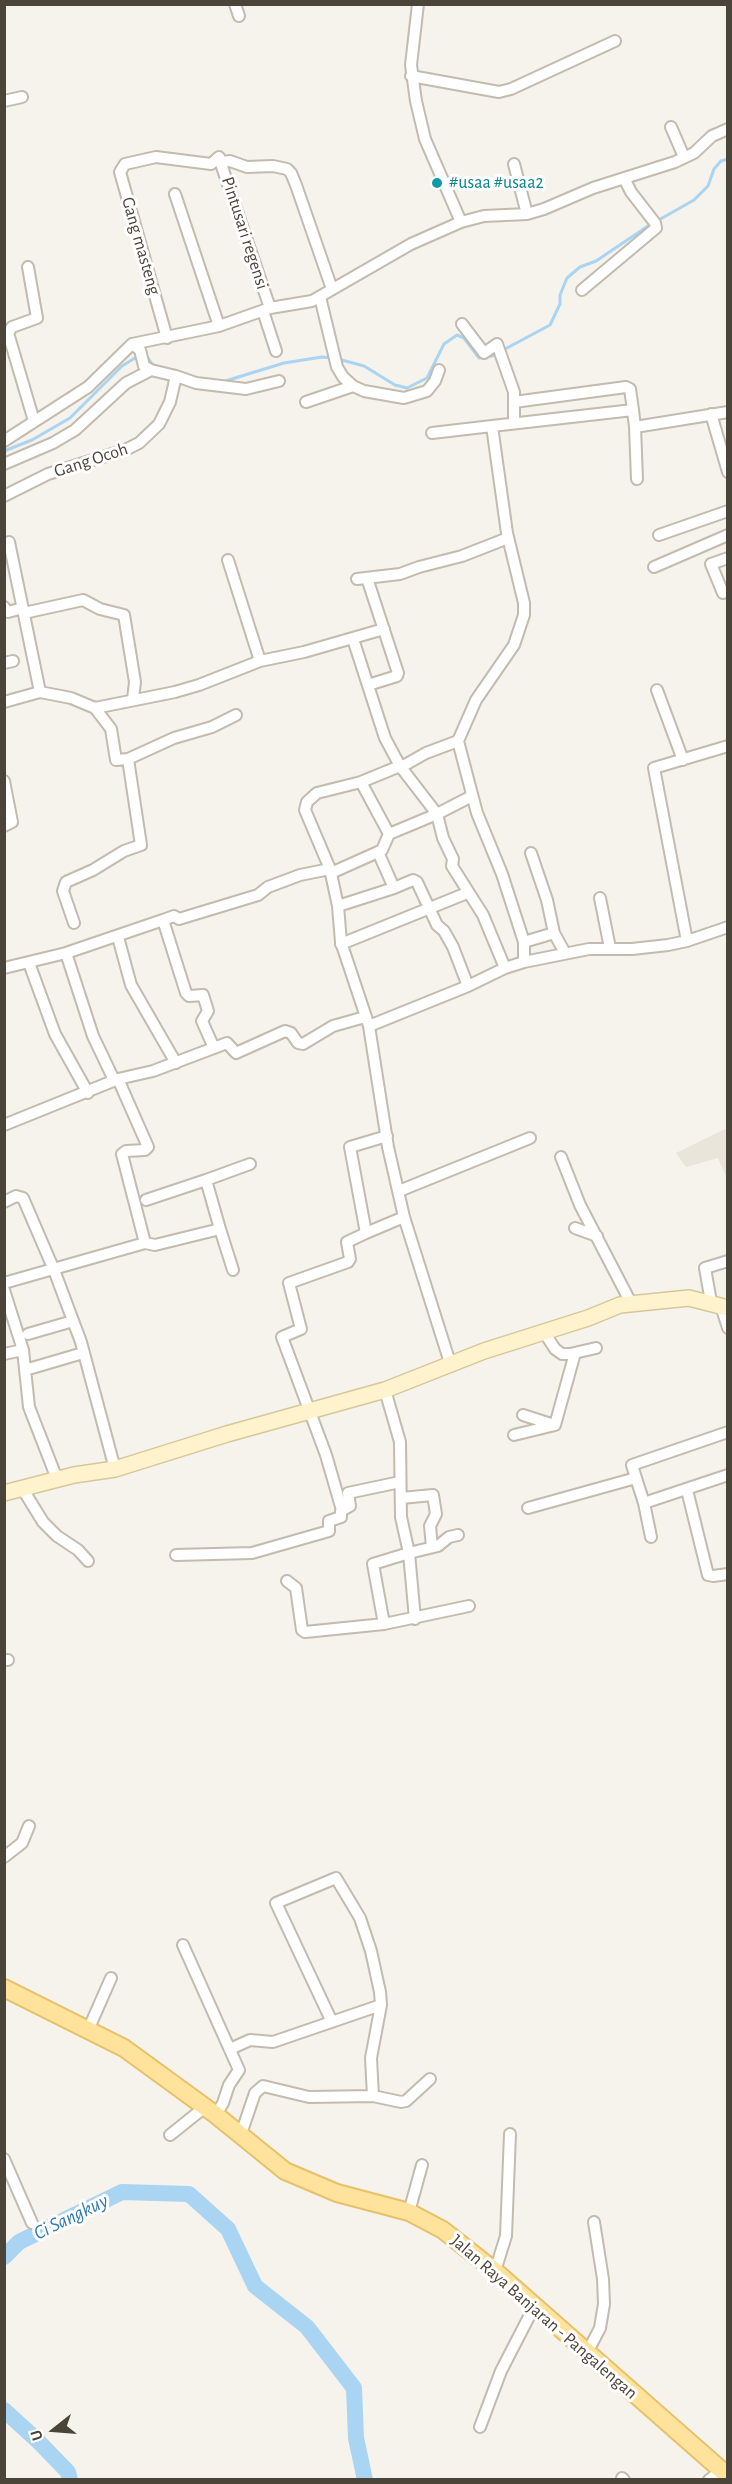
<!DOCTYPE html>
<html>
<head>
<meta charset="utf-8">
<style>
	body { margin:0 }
	#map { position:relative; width:732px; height:2484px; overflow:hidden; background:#f6f3ec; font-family:"Alegreya Sans",sans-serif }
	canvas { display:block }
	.frame { position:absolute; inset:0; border:6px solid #4b4439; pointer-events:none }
	.north { position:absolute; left:24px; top:2400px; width:60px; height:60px; -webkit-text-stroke:4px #fff; paint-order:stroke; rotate:253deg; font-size:16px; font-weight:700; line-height:24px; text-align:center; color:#4b4439 }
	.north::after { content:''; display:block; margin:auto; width:21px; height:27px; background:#4b4439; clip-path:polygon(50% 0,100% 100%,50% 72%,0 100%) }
</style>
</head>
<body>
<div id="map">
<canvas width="732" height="2484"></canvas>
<div class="frame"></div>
<div class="north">U</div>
</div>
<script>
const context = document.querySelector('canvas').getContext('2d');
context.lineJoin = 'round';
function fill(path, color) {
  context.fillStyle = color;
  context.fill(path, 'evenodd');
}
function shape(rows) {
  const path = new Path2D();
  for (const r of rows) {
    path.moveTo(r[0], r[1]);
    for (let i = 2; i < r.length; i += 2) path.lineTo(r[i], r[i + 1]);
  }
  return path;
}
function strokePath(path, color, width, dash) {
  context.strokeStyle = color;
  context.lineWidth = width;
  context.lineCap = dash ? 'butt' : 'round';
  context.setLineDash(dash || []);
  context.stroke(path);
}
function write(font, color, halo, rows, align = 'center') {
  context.font = font + ' "Alegreya Sans",sans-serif';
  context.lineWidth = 6;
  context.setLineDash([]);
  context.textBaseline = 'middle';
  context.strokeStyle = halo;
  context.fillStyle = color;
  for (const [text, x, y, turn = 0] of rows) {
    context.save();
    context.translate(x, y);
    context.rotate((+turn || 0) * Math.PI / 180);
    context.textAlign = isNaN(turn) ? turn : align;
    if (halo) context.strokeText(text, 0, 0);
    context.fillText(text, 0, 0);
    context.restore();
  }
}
const residential = shape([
	[727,1128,727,1179,718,1158,686,1167,676,1153]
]);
const stream = shape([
	[657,221,694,200,708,186,714,169,721,161,728,159],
	[338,359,364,366,395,385,407,388,427,378,444,344,457,335,464,338,479,358,492,356,550,325,560,304,560,295,567,278,580,267,596,261,651,224],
	[222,382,284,363,322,357,332,358],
	[4,451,32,440,70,418,122,366,135,358,148,358,152,364,158,367]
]);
const river = shape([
	[4,2257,19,2242,122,2192,189,2194,228,2229,255,2286,307,2327,354,2388,356,2438,365,2480],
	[4,2410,38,2441,68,2472,70,2480]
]);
const street = shape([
	[235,4,239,16],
	[418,4,411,65,416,101,425,139,461,222],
	[411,76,499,92,511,89,615,41],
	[4,101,22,97],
	[671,127,684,157],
	[219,158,270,308],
	[514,164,527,214],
	[175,194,219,326],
	[28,267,37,318,12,327,8,333,34,421],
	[582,290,656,228,655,223,631,192,624,178],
	[320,297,337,367,343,377,353,386,364,391,404,398,427,391,435,381,439,370],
	[263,311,276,351],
	[462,324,484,353,497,344,514,392,514,422],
	[167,338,120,172,125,164,156,157,211,164,219,157,222,162,230,161,247,167,273,166,287,169,291,173,296,185,332,289],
	[132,344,140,350,144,366,151,370,176,376,196,383,246,389,279,381],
	[306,402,353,386],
	[514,402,626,387,630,389,633,410],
	[711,414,728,472],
	[635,427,637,479],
	[432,433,492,426],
	[4,441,88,387,132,344,219,326,270,308,312,301,411,244,461,222,484,216,527,214,544,209,593,188,675,162,694,153,712,136,728,129],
	[4,464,53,443,75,430,126,383,151,370],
	[4,496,48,474,125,450,139,443,159,424,170,402,176,376],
	[659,535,728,511],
	[228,560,260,661],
	[654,567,728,535],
	[367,578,398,673,397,676,368,685],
	[357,579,400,574,419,567,462,556,508,538],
	[723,593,711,564,728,558],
	[4,607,8,612,23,608],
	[24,613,83,600,100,609,124,615,135,682,133,699],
	[353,639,385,738,400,766],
	[4,663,13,661],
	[657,690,683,760],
	[40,692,71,698,95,708,111,729,116,760,128,759,174,738,212,727,236,715],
	[4,702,40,692,9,542],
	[95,708,175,692,199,685,260,661,304,652,384,629],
	[403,766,426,753,458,741],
	[4,781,12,822,4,826],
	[361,782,389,834],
	[531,853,547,900,554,933,565,953],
	[331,873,378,852],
	[600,898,610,948],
	[338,906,394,888],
	[74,923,63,891,66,882,93,870,124,851,141,845,128,759],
	[118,937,131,985,176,1063],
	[687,941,654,768,728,746],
	[524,942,502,874,477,813,458,741,476,700,514,645,524,615,524,603,507,533,492,426,633,410,635,427,728,412],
	[341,944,467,893],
	[66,953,93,1036,114,1080],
	[524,962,524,942,554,933],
	[29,963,55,1034,88,1093],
	[4,968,66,953,163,920],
	[505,968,524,962,589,949,632,949,668,945,687,941,728,927],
	[369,1026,341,942,338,906,330,869,305,810,307,802,317,793,361,782,400,766,437,814,472,796],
	[214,1048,202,1021,208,1011,203,995,189,996,186,993,163,920,174,916,179,919,258,895,268,887,300,875,330,869],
	[118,1079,153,1071,227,1043,236,1053,285,1031,291,1033,298,1043,303,1044,333,1026,365,1017],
	[4,1125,118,1079,148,1147,145,1150,126,1151,122,1154,145,1243,4,1283],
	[561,1157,580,1205,631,1303],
	[399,1191,530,1138],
	[146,1200,206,1180],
	[4,1202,16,1196,23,1198,54,1270,81,1342,115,1469],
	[575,1228,597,1236],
	[220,1229,206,1180,250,1164],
	[366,1233,404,1217],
	[145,1243,155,1245,220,1229,233,1270],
	[4,1290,23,1350,29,1407,57,1479],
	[711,1302,705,1268,728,1261],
	[721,1306,728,1328],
	[544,1332,555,1349,562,1354,570,1354,596,1348],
	[28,1334,73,1321],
	[4,1354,23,1350],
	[451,1366,404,1217,388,1147,369,1026,468,986,505,968,483,915,452,866,453,859,443,838,437,814,389,834,382,850,378,852,394,888,413,880,417,882,437,925,444,931,453,947,468,986],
	[25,1370,83,1353],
	[523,1415,554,1425],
	[514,1435,555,1425,575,1353],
	[636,1478,632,1465,728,1432],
	[22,1488,43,1522,57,1536,78,1550,88,1561],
	[687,1490,708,1575,713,1576,728,1574],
	[401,1498,433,1495,436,1514,430,1526,432,1547],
	[528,1508,636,1478,644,1503],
	[342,1510,326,1455,282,1337,301,1329,289,1283,348,1262,350,1259,347,1242,366,1233,350,1147,387,1136],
	[651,1537,644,1503,728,1475],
	[176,1555,252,1553,329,1531,329,1521,341,1517,341,1511,350,1506,348,1493,400,1482],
	[287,1581,296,1588,302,1630,305,1632,384,1624,469,1606],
	[415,1619,409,1553,438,1546,449,1537,458,1535],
	[384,1624,373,1564,409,1553,401,1517,400,1442,385,1390],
	[4,1660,8,1660],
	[4,1857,22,1843,29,1826],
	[183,1945,239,2070,229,2085,223,2103,216,2115],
	[332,2022,276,1903,336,1878,360,1918,371,1951,380,1992,381,2005,371,2058,373,2096],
	[89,2028,111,1978],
	[230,2049,250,2040,273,2042,381,2005],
	[241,2134,255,2093,263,2086,309,2097,373,2096,401,2102,406,2101,430,2079],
	[170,2135,205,2107],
	[4,2159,32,2223],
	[409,2212,422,2165],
	[495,2271,506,2236,510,2134],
	[587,2353,600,2328,604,2304,603,2279,594,2222],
	[480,2427,501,2371,534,2307],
	[622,2478,624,2480],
	[709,2480,722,2470]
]);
const secondary = shape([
	[4,1493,74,1475,115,1469,227,1434,385,1390,484,1351,588,1318,620,1305,689,1298,728,1308]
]);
const primary = shape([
	[4,1988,124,2048,216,2115,285,2171,337,2193,409,2212,443,2230,495,2271,728,2476]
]);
const markers = [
	[437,183,6,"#0f9aa8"]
];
const cultureNames = [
	["#usaa #usaa2",449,183]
];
const streetNames = [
	["Pintusari regensi",245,233,72],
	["Gang masteng",141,246,74],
	["Gang Ocoh",91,460,-18],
	["Jalan Raya Banjaran - Pangalengan",544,2317,41]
];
const waterNames = [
	["Ci Sangkuy",71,2217,-26]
];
fill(residential, '#eae5da');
strokePath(stream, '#a9d4f2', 3);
strokePath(river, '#a9d4f2', 16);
strokePath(street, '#c2bbae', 14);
strokePath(secondary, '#d6c79b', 18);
strokePath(primary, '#e6c16a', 20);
strokePath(street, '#fff', 10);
strokePath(secondary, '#fff3cd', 15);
strokePath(primary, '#ffe39c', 16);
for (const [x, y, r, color] of markers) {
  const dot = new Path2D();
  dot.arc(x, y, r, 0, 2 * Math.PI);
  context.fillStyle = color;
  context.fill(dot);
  strokePath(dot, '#fff', 2);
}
write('18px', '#0d838f', '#fff', cultureNames, 'left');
write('18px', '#4b4439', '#fff', streetNames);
write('italic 20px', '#2e7ab2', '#fff', waterNames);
</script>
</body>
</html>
